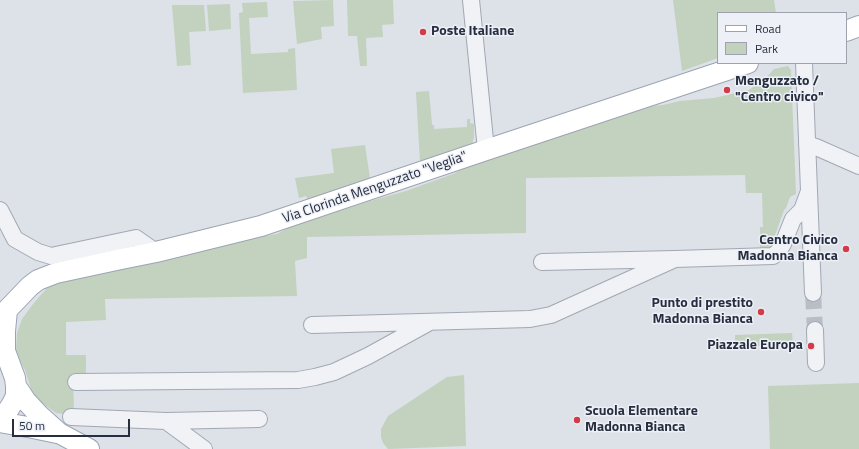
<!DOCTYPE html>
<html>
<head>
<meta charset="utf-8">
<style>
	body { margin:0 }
	#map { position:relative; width:859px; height:449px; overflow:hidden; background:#dde1e8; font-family:"Titillium Web",sans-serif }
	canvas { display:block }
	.legend { position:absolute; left:717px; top:12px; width:130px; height:52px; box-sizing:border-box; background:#edf0f6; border:1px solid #9da2ad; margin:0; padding:5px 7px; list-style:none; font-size:12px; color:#262e3f }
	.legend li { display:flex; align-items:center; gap:8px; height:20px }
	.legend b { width:20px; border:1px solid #9da2ad }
	.scale { position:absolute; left:12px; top:419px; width:118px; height:18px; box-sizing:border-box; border:2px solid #262e3f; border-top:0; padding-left:5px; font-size:12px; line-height:14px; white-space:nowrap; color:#262e3f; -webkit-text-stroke:3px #edf0f6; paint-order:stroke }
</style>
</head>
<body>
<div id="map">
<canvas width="859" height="449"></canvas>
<ul class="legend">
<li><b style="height:5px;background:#fff"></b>Road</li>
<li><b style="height:11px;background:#c2d2be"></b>Park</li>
</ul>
<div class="scale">50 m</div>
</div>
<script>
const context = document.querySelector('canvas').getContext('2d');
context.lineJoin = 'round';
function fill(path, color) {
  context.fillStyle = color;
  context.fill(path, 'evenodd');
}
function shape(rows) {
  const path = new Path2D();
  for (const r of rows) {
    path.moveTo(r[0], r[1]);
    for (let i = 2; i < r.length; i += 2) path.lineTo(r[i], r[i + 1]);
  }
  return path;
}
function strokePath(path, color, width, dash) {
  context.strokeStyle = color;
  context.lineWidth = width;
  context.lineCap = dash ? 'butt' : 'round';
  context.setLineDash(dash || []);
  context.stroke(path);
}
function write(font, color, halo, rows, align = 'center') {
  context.font = font + ' "Titillium Web",sans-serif';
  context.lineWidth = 3;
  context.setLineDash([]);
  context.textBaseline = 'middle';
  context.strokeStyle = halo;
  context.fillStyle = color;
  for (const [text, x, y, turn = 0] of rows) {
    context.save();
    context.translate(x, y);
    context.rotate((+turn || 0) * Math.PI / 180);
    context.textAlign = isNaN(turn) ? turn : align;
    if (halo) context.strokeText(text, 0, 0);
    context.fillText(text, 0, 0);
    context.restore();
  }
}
const green = shape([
	[333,0,334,26,321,27,322,39,297,44,293,1],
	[347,0,393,0,394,24,382,25,383,37,366,38,367,66,360,66,357,36,348,36],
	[673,0,774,0,776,13,718,13,718,58,682,71],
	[267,2,268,17,249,18,251,54,288,52,288,49,295,48,297,90,243,93,239,13,243,12,242,3],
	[230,4,231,29,209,31,207,5],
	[172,5,204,5,206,31,189,32,191,65,177,66],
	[788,66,791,70,796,194,790,197,786,208,784,210,770,249,760,249,760,227,763,227,762,193,746,193,745,175,526,178,526,233,307,237,307,258,295,261,297,296,105,299,106,320,66,322,66,355,86,355,86,379,73,380,74,411,63,414,56,413,38,400,31,389,25,370,20,361,16,351,17,333,22,319,33,304,47,288,59,278,183,250,277,234,290,227,370,201,406,191,453,174,469,165,649,106,663,105,680,101,714,98,749,90,766,78,774,69],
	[429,91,432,124,432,125,434,125,434,129,467,127,467,119,470,119,470,123,474,124,474,137,472,144,420,162,416,92],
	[365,145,370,178,308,200,306,196,299,198,295,178,334,173,331,149],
	[792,333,793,345,735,347,735,335],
	[464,375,466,446,388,449,383,443,381,437,381,429,388,416,447,377],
	[859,383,859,449,770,449,768,386]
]);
const minorTunnel = shape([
	[813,293,815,330]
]);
const minor = shape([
	[471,0,486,150],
	[804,63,813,293],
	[807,144,816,147,859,166],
	[0,210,15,239,38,252,51,256,136,238,156,252],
	[542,262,675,259,773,256,778,252,783,244,793,219,802,210,809,191],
	[312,325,530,319,551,315,675,259],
	[815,330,816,363],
	[76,382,298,380,315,377,334,372,368,356,428,323],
	[71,417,166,421,259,419],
	[166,421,204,449]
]);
const major = shape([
	[846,31,859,26],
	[0,318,7,310,30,286,38,280,56,273,121,259,156,252,261,226,486,150,748,63],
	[16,386,26,401,40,416,59,433,89,449],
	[0,417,7,412,12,404,16,396,16,386,15,378,5,351,5,331,7,310],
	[0,422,33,428,57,433]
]);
const markers = [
	[423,32,4,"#d43b49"],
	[727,90,4,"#d43b49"],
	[846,249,4,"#d43b49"],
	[761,312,4,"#d43b49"],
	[811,346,4,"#d43b49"],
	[577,420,4,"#d43b49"]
];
const poiNames = [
	["Poste Italiane",431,32],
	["Menguzzato /",735,82],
	["\"Centro civico\"",735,98],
	["Centro Civico",838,241,"right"],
	["Madonna Bianca",838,257,"right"],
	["Punto di prestito",753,304,"right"],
	["Madonna Bianca",753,320,"right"],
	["Piazzale Europa",803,346,"right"],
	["Scuola Elementare",585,412],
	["Madonna Bianca",585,428]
];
const streetNames = [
	["Via Clorinda Menguzzato \"Veglia\"",375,188,-19]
];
fill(green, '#c2d2be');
strokePath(minorTunnel, '#b8bdc6', 16, [16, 8]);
strokePath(minor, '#a2a8b2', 18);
strokePath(major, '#9ca4b4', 22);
strokePath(minor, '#f0f2f6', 16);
strokePath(major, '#fff', 20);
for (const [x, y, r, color] of markers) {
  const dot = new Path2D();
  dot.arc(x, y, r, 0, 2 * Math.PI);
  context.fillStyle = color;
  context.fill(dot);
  strokePath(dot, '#edf0f6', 1.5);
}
write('bold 14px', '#262e3f', '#edf0f6', poiNames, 'left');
write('14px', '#262e3f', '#edf0f6', streetNames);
</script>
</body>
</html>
